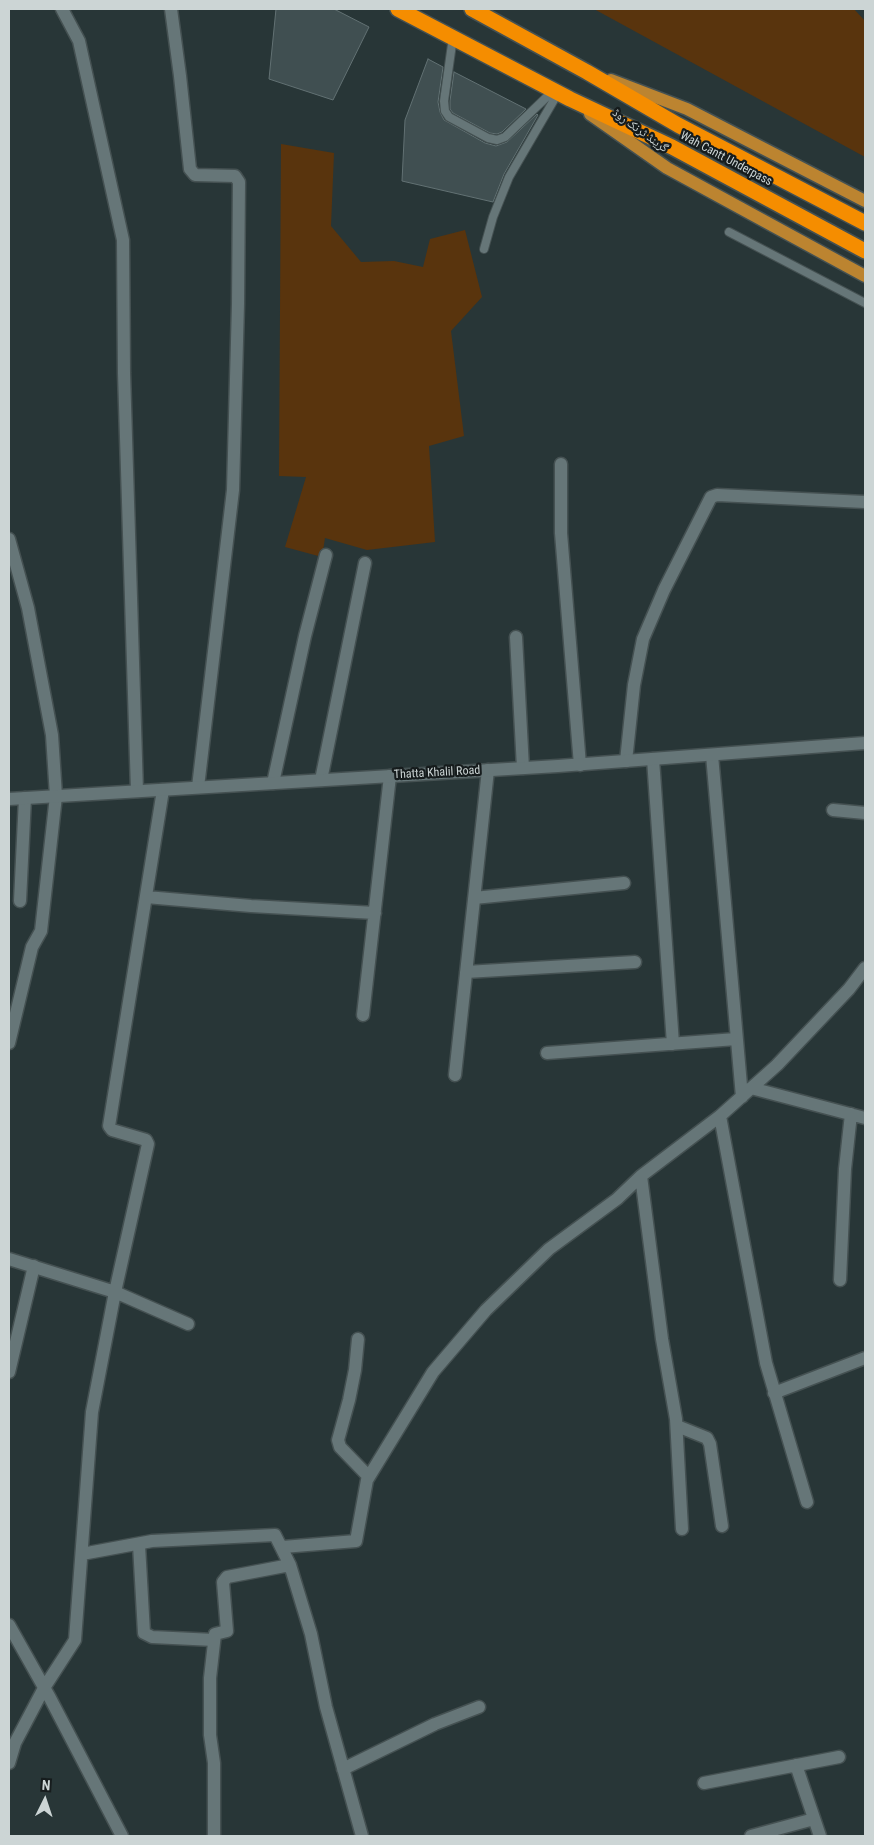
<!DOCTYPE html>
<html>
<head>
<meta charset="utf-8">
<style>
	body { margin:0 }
	#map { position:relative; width:874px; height:1845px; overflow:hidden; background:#283637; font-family:"Roboto Condensed",sans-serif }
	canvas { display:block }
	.frame { position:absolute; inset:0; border:10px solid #ccd5d5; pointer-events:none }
	.north { position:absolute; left:20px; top:1775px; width:50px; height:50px; -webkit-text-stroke:4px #161c1d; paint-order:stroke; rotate:4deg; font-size:14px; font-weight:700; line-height:20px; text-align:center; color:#ccd5d5 }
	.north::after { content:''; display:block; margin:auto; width:18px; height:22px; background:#ccd5d5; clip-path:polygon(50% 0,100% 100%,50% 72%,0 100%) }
</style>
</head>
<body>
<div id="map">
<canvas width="874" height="1845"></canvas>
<div class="frame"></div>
<div class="north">N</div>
</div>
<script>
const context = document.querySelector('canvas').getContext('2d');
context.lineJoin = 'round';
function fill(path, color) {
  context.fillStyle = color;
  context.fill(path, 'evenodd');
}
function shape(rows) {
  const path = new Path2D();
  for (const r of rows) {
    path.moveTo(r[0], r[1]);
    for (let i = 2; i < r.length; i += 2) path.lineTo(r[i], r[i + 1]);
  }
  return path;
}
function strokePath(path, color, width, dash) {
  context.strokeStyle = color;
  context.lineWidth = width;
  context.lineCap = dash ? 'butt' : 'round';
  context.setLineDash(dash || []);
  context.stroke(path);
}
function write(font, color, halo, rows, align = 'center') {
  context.font = font + ' "Roboto Condensed","Noto Naskh Arabic",sans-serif';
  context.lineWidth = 4.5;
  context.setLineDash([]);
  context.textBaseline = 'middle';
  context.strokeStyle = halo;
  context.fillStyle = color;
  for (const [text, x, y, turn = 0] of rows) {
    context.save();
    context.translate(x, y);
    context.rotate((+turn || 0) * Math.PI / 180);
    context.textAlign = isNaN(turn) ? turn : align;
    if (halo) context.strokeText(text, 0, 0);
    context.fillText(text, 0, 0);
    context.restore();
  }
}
const green = shape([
	[594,9,854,9,865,21,865,157],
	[281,144,334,153,331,226,361,262,394,261,423,267,430,239,465,230,482,297,451,331,464,436,429,446,435,542,367,550,325,538,322,557,285,547,306,477,279,476]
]);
const building = shape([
	[276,9,334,9,369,27,333,100,269,79,276,9],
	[428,59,443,67,438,102,440,112,444,120,485,143,496,146,507,142,537,114,538,115,504,174,493,202,402,181,405,120,428,59],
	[454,72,526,109,502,132,497,134,490,133,453,113,450,109,450,101,454,72]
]);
const lane = shape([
	[453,37,444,101,445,111,449,117,488,138,497,140,505,137,554,90],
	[729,232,865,303],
	[484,249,493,217,509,177,558,93]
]);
const street = shape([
	[62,9,79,41,123,240,124,373,137,791],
	[171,9,180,76,190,169,195,175,235,176,239,182,238,304,233,490,198,787],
	[561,464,561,533,580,765],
	[9,539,28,608,52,735,56,796,41,931,32,947,9,1043],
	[516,637,523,768],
	[712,755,742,1097],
	[653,759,673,1044],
	[626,761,634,685,643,639,664,590,711,497,717,495,865,502],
	[321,780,365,563],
	[273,783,305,636,326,555],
	[833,810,865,813],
	[146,897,251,906,375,913],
	[474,898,624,883],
	[20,901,25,798],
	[466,972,635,962],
	[363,1015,390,776],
	[547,1053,736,1039],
	[455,1075,488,770],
	[751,1088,865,1118],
	[720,1116,766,1363,807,1502],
	[641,1176,662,1339,676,1419,682,1529],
	[9,1259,115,1292,188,1324],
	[840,1280,845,1169,851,1114],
	[358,1339,355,1370,349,1400,338,1440,340,1447,369,1477],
	[9,1372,34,1266],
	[774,1393,865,1358],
	[677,1426,707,1438,710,1444,722,1526],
	[139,1545,144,1633,152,1637,214,1640],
	[283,1547,356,1541,367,1480,433,1372,486,1310,549,1249,617,1199,641,1176,720,1116,777,1065,849,989,865,968],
	[82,1554,152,1541,275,1535,290,1565,311,1634,326,1707,362,1836],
	[9,1625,50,1698,122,1836],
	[9,1763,15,1743,44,1688,75,1640,92,1412,115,1292,148,1144,146,1140,112,1130,109,1126,163,790],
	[796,1765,820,1836],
	[343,1769,435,1724,479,1707],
	[704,1783,839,1757],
	[214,1836,214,1763,210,1735,210,1678,215,1634,227,1631,223,1582,227,1577,290,1565],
	[751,1836,814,1819]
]);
const secondary = shape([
	[9,799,558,766,865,743]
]);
const primary = shape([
	[611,80,687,109,865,201],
	[590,114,667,168,865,276]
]);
const highway = shape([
	[398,9,570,99,672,147,865,251],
	[472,9,587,72,678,125,865,223]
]);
const streetNames = [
	["گرینڈ ٹرنک روڈ",640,131,36],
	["Wah Cantt Underpass",726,159,28],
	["Thatta Khalil Road",437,773,-3]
];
fill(green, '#59340d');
fill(building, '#404f51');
strokePath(building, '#627173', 1);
strokePath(lane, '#455152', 10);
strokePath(street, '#455152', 15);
strokePath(secondary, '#455152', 15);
strokePath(primary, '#455152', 15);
strokePath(highway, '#455152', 18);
strokePath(lane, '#667678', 8);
strokePath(street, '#667678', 12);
strokePath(secondary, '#667678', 12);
strokePath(primary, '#bc8430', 12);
strokePath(highway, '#f58d00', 15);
write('12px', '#ccd5d5', '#161c1d', streetNames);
</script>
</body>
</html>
